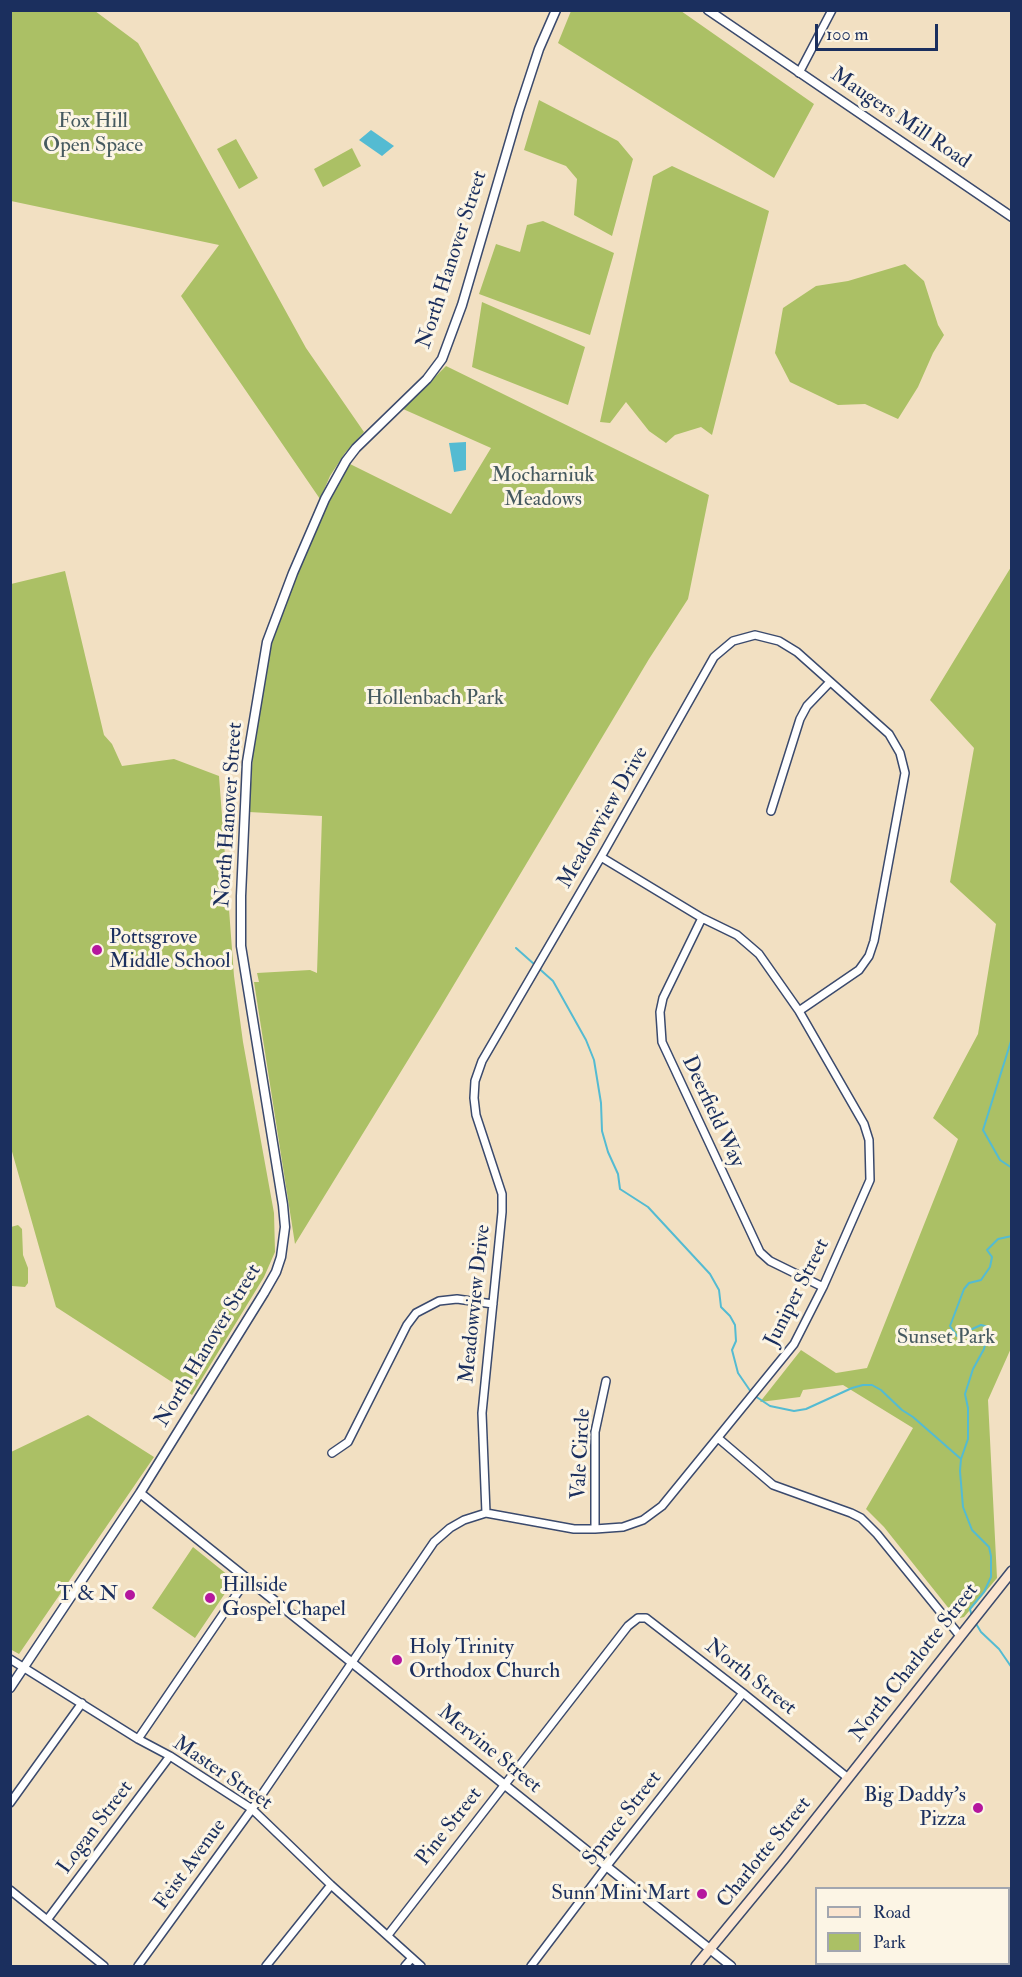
<!DOCTYPE html>
<html>
<head>
<meta charset="utf-8">
<style>
	body { margin:0 }
	#map { position:relative; width:1022px; height:1977px; overflow:hidden; background:#f2e0c2; font-family:"IM FELL Double Pica",serif }
	canvas { display:block }
	.frame { position:absolute; inset:0; border:12px solid #1b2f5e; pointer-events:none }
	.legend { position:absolute; left:815px; top:1887px; width:195px; height:78px; box-sizing:border-box; background:#fcf5e5; border:2px solid #a2a6af; margin:0; padding:8px 10px; list-style:none; font-size:18px; color:#1b2f5e }
	.legend li { display:flex; align-items:center; gap:12px; height:30px }
	.legend b { width:30px; border:2px solid #a2a6af }
	.scale { position:absolute; left:815px; top:24px; width:123px; height:27px; box-sizing:border-box; border:3px solid #1b2f5e; border-top:0; padding-left:8px; font-size:18px; line-height:21px; white-space:nowrap; color:#1b2f5e; -webkit-text-stroke:4px #fcf5e5; paint-order:stroke }
</style>
</head>
<body>
<div id="map">
<canvas width="1022" height="1977"></canvas>
<div class="frame"></div>
<ul class="legend">
<li><b style="height:8px;background:#fbe5cf"></b>Road</li>
<li><b style="height:16px;background:#abc065"></b>Park</li>
</ul>
<div class="scale">100 m</div>
</div>
<script>
const context = document.querySelector('canvas').getContext('2d');
context.lineJoin = 'round';
function fill(path, color) {
  context.fillStyle = color;
  context.fill(path, 'evenodd');
}
function shape(rows) {
  const path = new Path2D();
  for (const r of rows) {
    path.moveTo(r[0], r[1]);
    for (let i = 2; i < r.length; i += 2) path.lineTo(r[i], r[i + 1]);
  }
  return path;
}
function strokePath(path, color, width, dash) {
  context.strokeStyle = color;
  context.lineWidth = width;
  context.lineCap = dash ? 'butt' : 'round';
  context.setLineDash(dash || []);
  context.stroke(path);
}
function write(font, color, halo, rows, align = 'center') {
  context.font = font + ' "IM FELL Double Pica",serif';
  context.lineWidth = 6;
  context.setLineDash([]);
  context.textBaseline = 'middle';
  context.strokeStyle = halo;
  context.fillStyle = color;
  for (const [text, x, y, turn = 0] of rows) {
    context.save();
    context.translate(x, y);
    context.rotate((+turn || 0) * Math.PI / 180);
    context.textAlign = isNaN(turn) ? turn : align;
    if (halo) context.strokeText(text, 0, 0);
    context.fillText(text, 0, 0);
    context.restore();
  }
}
const green = shape([
	[11,10,95,11,138,43,306,348,364,432,345,453,330,476,320,499,181,296,219,245,11,201],
	[571,11,681,11,814,104,774,178,558,43],
	[539,100,618,141,633,159,612,236,574,215,577,179,566,166,524,150],
	[236,139,258,178,239,189,217,149],
	[352,148,361,166,323,187,314,169],
	[672,166,769,211,712,435,701,427,675,435,666,443,649,431,626,402,610,423,600,422,653,176],
	[543,221,614,253,590,335,479,294,496,244,520,252,527,225],
	[905,264,924,281,938,325,944,335,933,353,918,387,898,419,865,404,838,405,790,382,775,353,783,308,816,286,848,281],
	[482,302,585,347,568,405,472,367],
	[446,366,709,495,688,599,649,659,440,1008,295,1244,254,982,259,982,257,973,310,970,317,973,322,816,249,812,253,754,262,691,271,641,294,580,325,508,350,464,451,514,491,448,403,409],
	[1011,567,1012,1346,988,1400,997,1578,964,1617,960,1618,954,1615,884,1527,866,1509,913,1428,843,1385,803,1390,800,1397,760,1402,801,1350,836,1373,867,1368,958,1139,933,1118,978,1034,996,924,950,882,974,748,930,700],
	[65,571,104,735,112,744,122,766,174,759,219,776,234,976,243,1042,274,1213,275,1252,264,1277,192,1395,56,1307,11,1148,11,584],
	[18,1225,22,1229,23,1255,28,1268,28,1283,25,1287,12,1286,11,1284,11,1227],
	[88,1415,154,1457,19,1654,10,1649,11,1452],
	[193,1547,234,1580,195,1638,152,1608]
]);
const water = shape([
	[371,130,394,146,382,156,359,140],
	[466,442,466,470,454,472,449,443]
]);
const stream = shape([
	[516,948,553,981,586,1040,594,1060,601,1103,602,1131,608,1152,618,1174,620,1189,648,1207,710,1274,719,1290,721,1307,730,1316,735,1325,736,1341,732,1350,738,1373,751,1392],
	[1012,1038,983,1130,1000,1160,1012,1168],
	[755,1396,770,1406,794,1411,806,1409,852,1388,863,1385,872,1385,881,1390,902,1410,913,1417,961,1459],
	[972,1617,970,1609,984,1592,991,1577,991,1556,989,1547,972,1530,963,1507,960,1471,961,1459,968,1439,968,1408,965,1394,973,1369,984,1349,989,1327,981,1325,957,1336,950,1326,964,1289,969,1283,981,1280,990,1267,992,1257,987,1250,998,1239,1012,1236],
	[975,1622,981,1632,999,1649,1012,1668]
]);
const minor = shape([
	[799,73,832,10],
	[771,811,800,719,807,706,830,682],
	[702,918,663,998,660,1012,662,1042,760,1252,770,1261,823,1287],
	[718,1438,773,1485,851,1513,861,1518,877,1534,960,1636],
	[332,1453,348,1442,407,1325,416,1313,439,1301,457,1299,493,1304],
	[486,1513,482,1413,502,1212,502,1194,476,1115,474,1098,475,1081,482,1061,601,857,714,657,733,641,755,635,779,641,797,652,889,734,900,753,905,773,874,941,869,956,859,970,799,1011],
	[595,1529,595,1432,606,1381],
	[10,1659,138,1739,170,1756,252,1809,331,1885,421,1966],
	[138,1739,247,1579],
	[10,1803,82,1703],
	[10,1890,104,1966],
	[47,1920,170,1756],
	[388,1935,628,1626,638,1618,646,1618,743,1693,848,1778],
	[138,1966,252,1809,434,1542,450,1528,464,1520,486,1513,574,1529,595,1529,623,1527,643,1520,662,1506,794,1344,823,1287,870,1180,869,1140,864,1124,799,1011,759,954,737,935,702,918,601,857],
	[266,1966,331,1885],
	[405,1966,412,1958],
	[531,1966,606,1867,743,1693]
]);
const tertiary = shape([
	[708,10,1012,217],
	[140,1493,731,1966],
	[10,1688,140,1493,264,1293,276,1272,281,1257,285,1227,283,1205,241,946,241,896,247,762,267,642,293,573,325,499,346,461,356,448,427,379,442,359,462,305,519,110,539,49,556,10]
]);
const secondary = shape([
	[696,1966,784,1859,1012,1571]
]);
const markers = [
	[97,950,6,"#b5179e"],
	[130,1595,6,"#b5179e"],
	[210,1598,6,"#b5179e"],
	[397,1660,6,"#b5179e"],
	[978,1808,6,"#b5179e"],
	[702,1894,6,"#b5179e"]
];
const streetNames = [
	["Maugers Mill Road",900,119,34],
	["North Hanover Street",453,260,-72],
	["North Hanover Street",230,815,-86],
	["Meadowview Drive",604,818,-60],
	["Deerfield Way",712,1112,65],
	["Juniper Street",798,1293,-63],
	["Meadowview Drive",476,1304,-84],
	["North Hanover Street",209,1346,-59],
	["Vale Circle",582,1454,-87],
	["North Charlotte Street",915,1663,-52],
	["North Street",750,1678,38],
	["Mervine Street",489,1750,39],
	["Master Street",222,1774,34],
	["Spruce Street",623,1819,-52],
	["Pine Street",450,1827,-52],
	["Logan Street",96,1828,-53],
	["Charlotte Street",765,1853,-51],
	["Feist Avenue",191,1865,-54]
];
const parkNames = [
	["Fox Hill",93,122],
	["Open Space",93,146],
	["Mocharniuk",543,476],
	["Meadows",543,500],
	["Hollenbach Park",435,699],
	["Sunset Park",946,1338]
];
const poiNames = [
	["Pottsgrove",109,938],
	["Middle School",109,962],
	["Hillside",222,1586],
	["Gospel Chapel",222,1610],
	["T & N",118,1595,"right"],
	["Holy Trinity",409,1648],
	["Orthodox Church",409,1672],
	["Big Daddy's",966,1796,"right"],
	["Pizza",966,1820,"right"],
	["Sunn Mini Mart",690,1894,"right"]
];
fill(green, '#abc065');
fill(water, '#54bbd2');
strokePath(stream, '#54bbd2', 2);
strokePath(minor, '#3b4a6d', 10);
strokePath(tertiary, '#3b4a6d', 11);
strokePath(secondary, '#3b4a6d', 12);
strokePath(minor, '#fff', 7);
strokePath(tertiary, '#fff', 8);
strokePath(secondary, '#fbe5cf', 9);
for (const [x, y, r, color] of markers) {
  const dot = new Path2D();
  dot.arc(x, y, r, 0, 2 * Math.PI);
  context.fillStyle = color;
  context.fill(dot);
  strokePath(dot, '#fcf5e5', 2);
}
write('21px', '#1b2f5e', '#fcf5e5', streetNames);
write('21px', '#465a60', '#fcf5e5', parkNames);
write('21px', '#1b2f5e', '#fcf5e5', poiNames, 'left');
</script>
</body>
</html>
